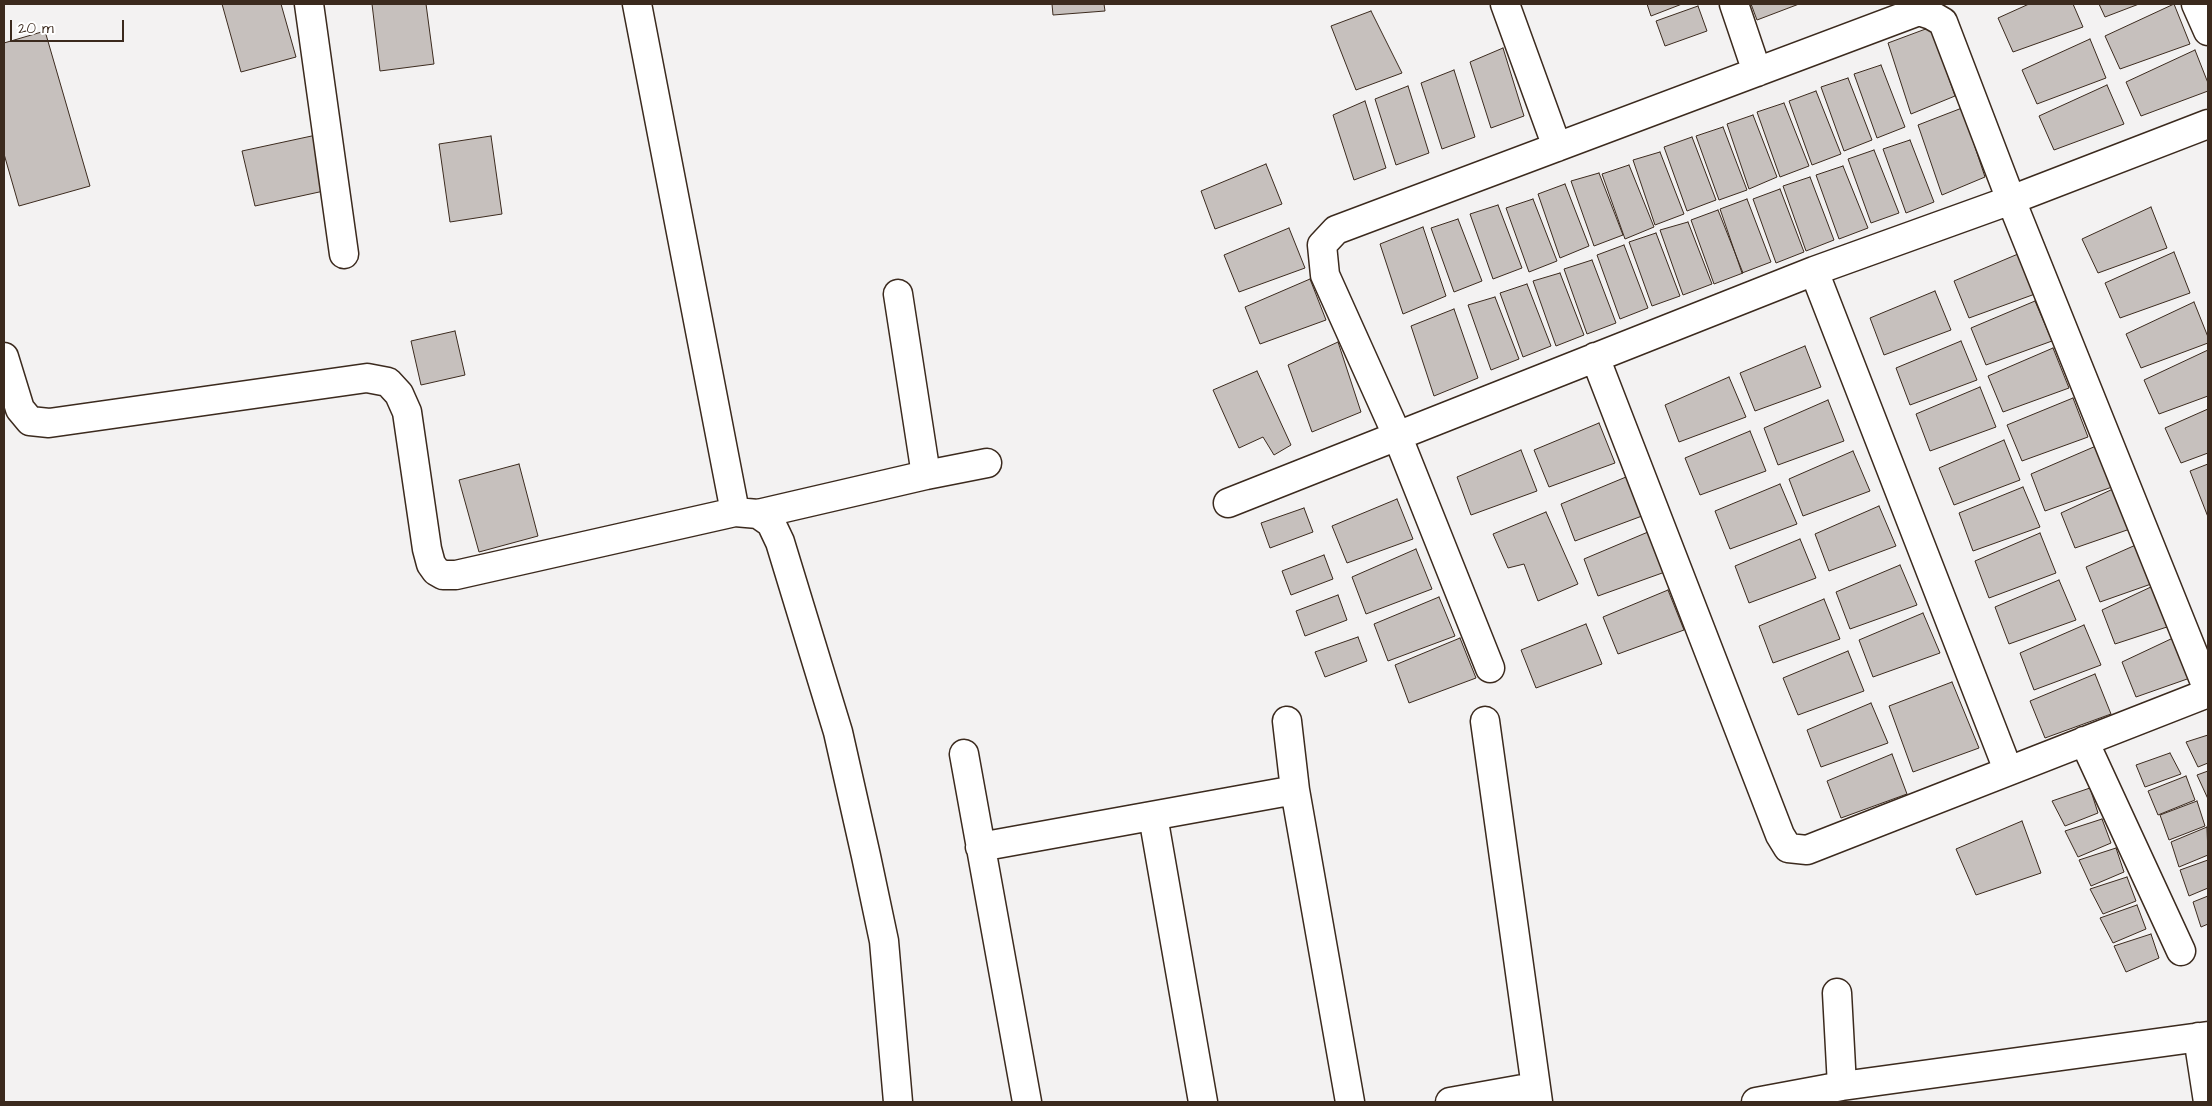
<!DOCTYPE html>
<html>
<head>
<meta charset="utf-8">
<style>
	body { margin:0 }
	#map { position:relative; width:2212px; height:1106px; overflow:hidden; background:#f3f2f2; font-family:"Architects Daughter",sans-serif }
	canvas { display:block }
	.frame { position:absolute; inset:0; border:5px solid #3b2a1e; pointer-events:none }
	.scale { position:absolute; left:10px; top:20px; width:114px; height:22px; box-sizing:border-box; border:2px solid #3b2a1e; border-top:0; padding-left:6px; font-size:15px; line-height:18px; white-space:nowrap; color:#3b2a1e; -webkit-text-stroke:4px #fff; paint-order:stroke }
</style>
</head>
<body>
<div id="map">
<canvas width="2212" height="1106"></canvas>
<div class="frame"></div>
<div class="scale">20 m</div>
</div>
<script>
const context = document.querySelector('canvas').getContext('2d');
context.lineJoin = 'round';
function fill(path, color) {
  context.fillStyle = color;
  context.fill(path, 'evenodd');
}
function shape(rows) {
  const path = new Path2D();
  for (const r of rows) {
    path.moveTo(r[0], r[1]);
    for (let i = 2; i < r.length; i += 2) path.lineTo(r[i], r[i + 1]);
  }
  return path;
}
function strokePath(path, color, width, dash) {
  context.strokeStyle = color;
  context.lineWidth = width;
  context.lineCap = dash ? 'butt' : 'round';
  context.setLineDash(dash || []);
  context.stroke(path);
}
const building = shape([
	[222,4,281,4,296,57,241,72,222,4],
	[372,4,426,4,434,64,380,71,372,4],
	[1052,4,1104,4,1105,11,1053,15,1052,4],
	[1647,4,1682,4,1651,16,1647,4],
	[1751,4,1799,4,1757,20,1751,4],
	[2029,4,2073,4,2083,27,2013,52,1998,18,2029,4],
	[2099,4,2139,4,2105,17,2099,4],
	[2174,4,2190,44,2120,69,2105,36,2174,4],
	[1698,6,1707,31,1665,46,1656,21,1698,6],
	[1371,11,1402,73,1356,90,1331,26,1371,11],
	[1931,27,1955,96,1911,114,1888,43,1931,27],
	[45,31,90,186,19,206,4,154,4,43,45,31],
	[2090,39,2106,78,2037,104,2022,70,2090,39],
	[1503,48,1524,116,1491,128,1470,62,1503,48],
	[2195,50,2208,83,2208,91,2141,116,2126,82,2195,50],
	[1881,65,1905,127,1877,138,1854,74,1881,65],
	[1454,70,1475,137,1442,149,1421,83,1454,70],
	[1848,78,1872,140,1844,151,1821,87,1848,78],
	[2107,85,2124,124,2054,150,2039,116,2107,85],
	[1408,86,1429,153,1396,165,1375,99,1408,86],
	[1816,91,1841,154,1812,165,1789,101,1816,91],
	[1365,101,1386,168,1354,180,1333,115,1365,101],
	[1784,103,1809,166,1780,177,1757,112,1784,103],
	[1962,108,1985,177,1942,195,1918,125,1962,108],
	[1753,115,1777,177,1749,189,1727,124,1753,115],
	[1723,127,1747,190,1719,200,1696,136,1723,127],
	[321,134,333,189,255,206,242,151,321,134],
	[491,136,502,214,450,222,439,144,491,136],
	[1692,137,1716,200,1687,211,1664,147,1692,137],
	[1910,140,1934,202,1906,213,1883,149,1910,140],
	[1874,150,1899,213,1871,223,1848,159,1874,150],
	[1660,152,1684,214,1655,225,1633,160,1660,152],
	[1266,164,1282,204,1215,229,1201,191,1266,164],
	[1629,165,1654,227,1625,239,1602,174,1629,165],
	[1843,166,1868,228,1839,239,1816,175,1843,166],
	[1599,173,1623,235,1594,246,1571,181,1599,173],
	[1810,177,1834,240,1806,251,1783,186,1810,177],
	[1565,184,1589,246,1560,258,1538,194,1565,184],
	[1780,189,1804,252,1776,263,1753,199,1780,189],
	[1533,199,1557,261,1529,272,1506,208,1533,199],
	[1747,199,1771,262,1742,273,1720,209,1747,199],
	[1498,205,1522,268,1493,279,1470,214,1498,205],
	[2151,207,2167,248,2098,273,2082,239,2151,207],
	[1718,210,1743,273,1714,284,1691,220,1718,210],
	[1458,219,1482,281,1454,292,1431,228,1458,219],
	[1688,222,1712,284,1683,295,1660,230,1688,222],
	[1423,227,1446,296,1403,314,1380,244,1423,227],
	[1289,228,1305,268,1239,292,1224,255,1289,228],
	[1656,233,1680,296,1652,306,1629,242,1656,233],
	[1624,245,1648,308,1620,319,1597,255,1624,245],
	[2174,252,2190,293,2120,318,2105,283,2174,252],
	[2018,254,2035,294,1969,318,1954,281,2018,254],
	[1592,260,1616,323,1587,334,1564,269,1592,260],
	[1560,273,1584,335,1556,346,1533,281,1560,273],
	[1310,279,1326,320,1260,344,1245,307,1310,279],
	[1527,284,1551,346,1523,357,1500,293,1527,284],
	[1935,291,1951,330,1884,355,1870,318,1935,291],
	[1495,297,1519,359,1491,370,1468,305,1495,297],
	[2035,301,2052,341,1986,365,1971,328,2035,301],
	[2194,302,2208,337,2208,343,2141,368,2126,334,2194,302],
	[1454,309,1478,378,1434,396,1411,326,1454,309],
	[455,331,465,375,421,385,411,341,455,331],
	[1961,341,1977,380,1910,405,1896,368,1961,341],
	[1338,342,1361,412,1312,432,1288,365,1338,342],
	[1805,346,1821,387,1755,411,1740,373,1805,346],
	[2053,348,2069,388,2003,412,1988,376,2053,348],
	[2208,350,2208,396,2159,414,2144,380,2208,350],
	[1257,371,1291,445,1274,455,1263,437,1239,448,1213,390,1257,371],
	[1729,377,1746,417,1679,442,1665,405,1729,377],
	[1980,387,1996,427,1930,451,1916,414,1980,387],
	[2073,398,2088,437,2022,461,2007,425,2073,398],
	[1828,400,1844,441,1778,465,1764,428,1828,400],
	[2208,409,2208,453,2181,463,2165,428,2208,409],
	[1599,423,1615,463,1549,487,1534,450,1599,423],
	[1750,431,1766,471,1700,495,1685,458,1750,431],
	[2004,440,2020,480,1954,505,1939,468,2004,440],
	[2096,446,2112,487,2045,511,2031,474,2096,446],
	[1521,450,1537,491,1471,515,1457,477,1521,450],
	[1853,451,1870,491,1803,516,1789,479,1853,451],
	[519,464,538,536,479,552,459,480,519,464],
	[2208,464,2208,517,2190,471,2208,464],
	[1626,477,1642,516,1575,541,1561,504,1626,477],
	[1780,484,1797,524,1730,549,1715,511,1780,484],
	[2023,487,2040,527,1973,551,1959,513,2023,487],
	[2113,489,2130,529,2075,548,2061,513,2113,489],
	[1397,499,1413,539,1347,563,1332,526,1397,499],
	[1879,506,1896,546,1829,571,1815,534,1879,506],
	[1304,508,1313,532,1270,548,1261,523,1304,508],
	[1546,512,1578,584,1538,601,1524,564,1508,568,1493,534,1546,512],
	[1648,532,1665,572,1598,596,1584,559,1648,532],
	[2040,533,2056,573,1989,598,1975,561,2040,533],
	[1800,539,1816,578,1749,603,1735,566,1800,539],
	[2138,544,2154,583,2100,602,2086,567,2138,544],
	[1416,549,1432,589,1366,614,1352,577,1416,549],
	[1324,555,1333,579,1291,595,1282,571,1324,555],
	[1900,565,1917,605,1850,629,1836,592,1900,565],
	[2059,580,2076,620,2009,644,1995,607,2059,580],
	[2153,586,2170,626,2115,644,2102,610,2153,586],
	[1668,590,1684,630,1618,654,1603,617,1668,590],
	[1338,595,1347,620,1305,636,1296,611,1338,595],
	[1439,597,1455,636,1388,661,1374,624,1439,597],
	[1824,599,1840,639,1773,663,1759,626,1824,599],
	[1923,613,1940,653,1873,677,1859,640,1923,613],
	[1586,624,1602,664,1536,688,1521,650,1586,624],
	[2084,625,2101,665,2034,690,2020,653,2084,625],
	[1358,637,1367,661,1325,677,1315,652,1358,637],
	[1460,638,1476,678,1409,703,1395,665,1460,638],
	[2173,638,2190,678,2136,697,2122,662,2173,638],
	[1848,651,1864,691,1798,715,1783,678,1848,651],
	[2095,674,2111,714,2045,738,2030,701,2095,674],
	[1952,682,1979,748,1913,772,1889,706,1952,682],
	[1871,703,1888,743,1821,767,1807,730,1871,703],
	[2208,735,2208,763,2198,767,2186,742,2208,735],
	[2170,753,2181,774,2145,787,2136,765,2170,753],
	[1892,754,1907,794,1841,818,1827,781,1892,754],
	[2208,771,2208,799,2197,775,2208,771],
	[2186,776,2195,800,2158,815,2148,791,2186,776],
	[2090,788,2098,813,2065,826,2052,801,2090,788],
	[2197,801,2205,826,2169,840,2160,815,2197,801],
	[2102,819,2111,843,2078,857,2065,831,2102,819],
	[2022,821,2041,873,1976,895,1956,849,2022,821],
	[2207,827,2208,855,2179,867,2171,842,2207,827],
	[2116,848,2124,872,2091,886,2079,860,2116,848],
	[2208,860,2208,888,2189,896,2180,870,2208,860],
	[2127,877,2136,901,2103,914,2090,889,2127,877],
	[2208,896,2208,924,2201,927,2193,902,2208,896],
	[2137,905,2146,929,2113,943,2100,918,2137,905],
	[2151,934,2159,958,2126,972,2114,946,2151,934]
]);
const minor = shape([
	[309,4,344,254],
	[637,4,735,512],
	[1505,4,1557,147],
	[1734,4,1757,72],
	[2196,4,2208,31],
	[1814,271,2008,770],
	[898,294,926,475],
	[4,357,20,409,30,421,49,423,367,378,388,382,399,394,407,412,427,549,431,564,436,571,443,575,456,575,735,512,758,514,771,523,780,542,838,732,866,856,884,941,898,1102],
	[1595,357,1780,835,1788,848,1807,850,2208,693],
	[1228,503,1814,271,2011,200,2208,124],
	[758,514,926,475,987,463],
	[1490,668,1397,435,1325,275,1322,245,1336,230,1919,11,1931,15,1943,22,2011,200,2208,690],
	[1287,721,1295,790,1350,1102],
	[1485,721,1538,1102],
	[2084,741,2181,951],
	[964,754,1027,1102],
	[1153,816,1203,1102],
	[980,847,1295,790],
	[1837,993,1842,1086],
	[2198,1037,2208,1102],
	[1450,1102,1534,1087],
	[1756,1102,1842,1086,2208,1036]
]);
fill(building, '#c6c0bd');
strokePath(building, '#3b2a1e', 1);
strokePath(minor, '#3b2a1e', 31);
strokePath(minor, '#fff', 28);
</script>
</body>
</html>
